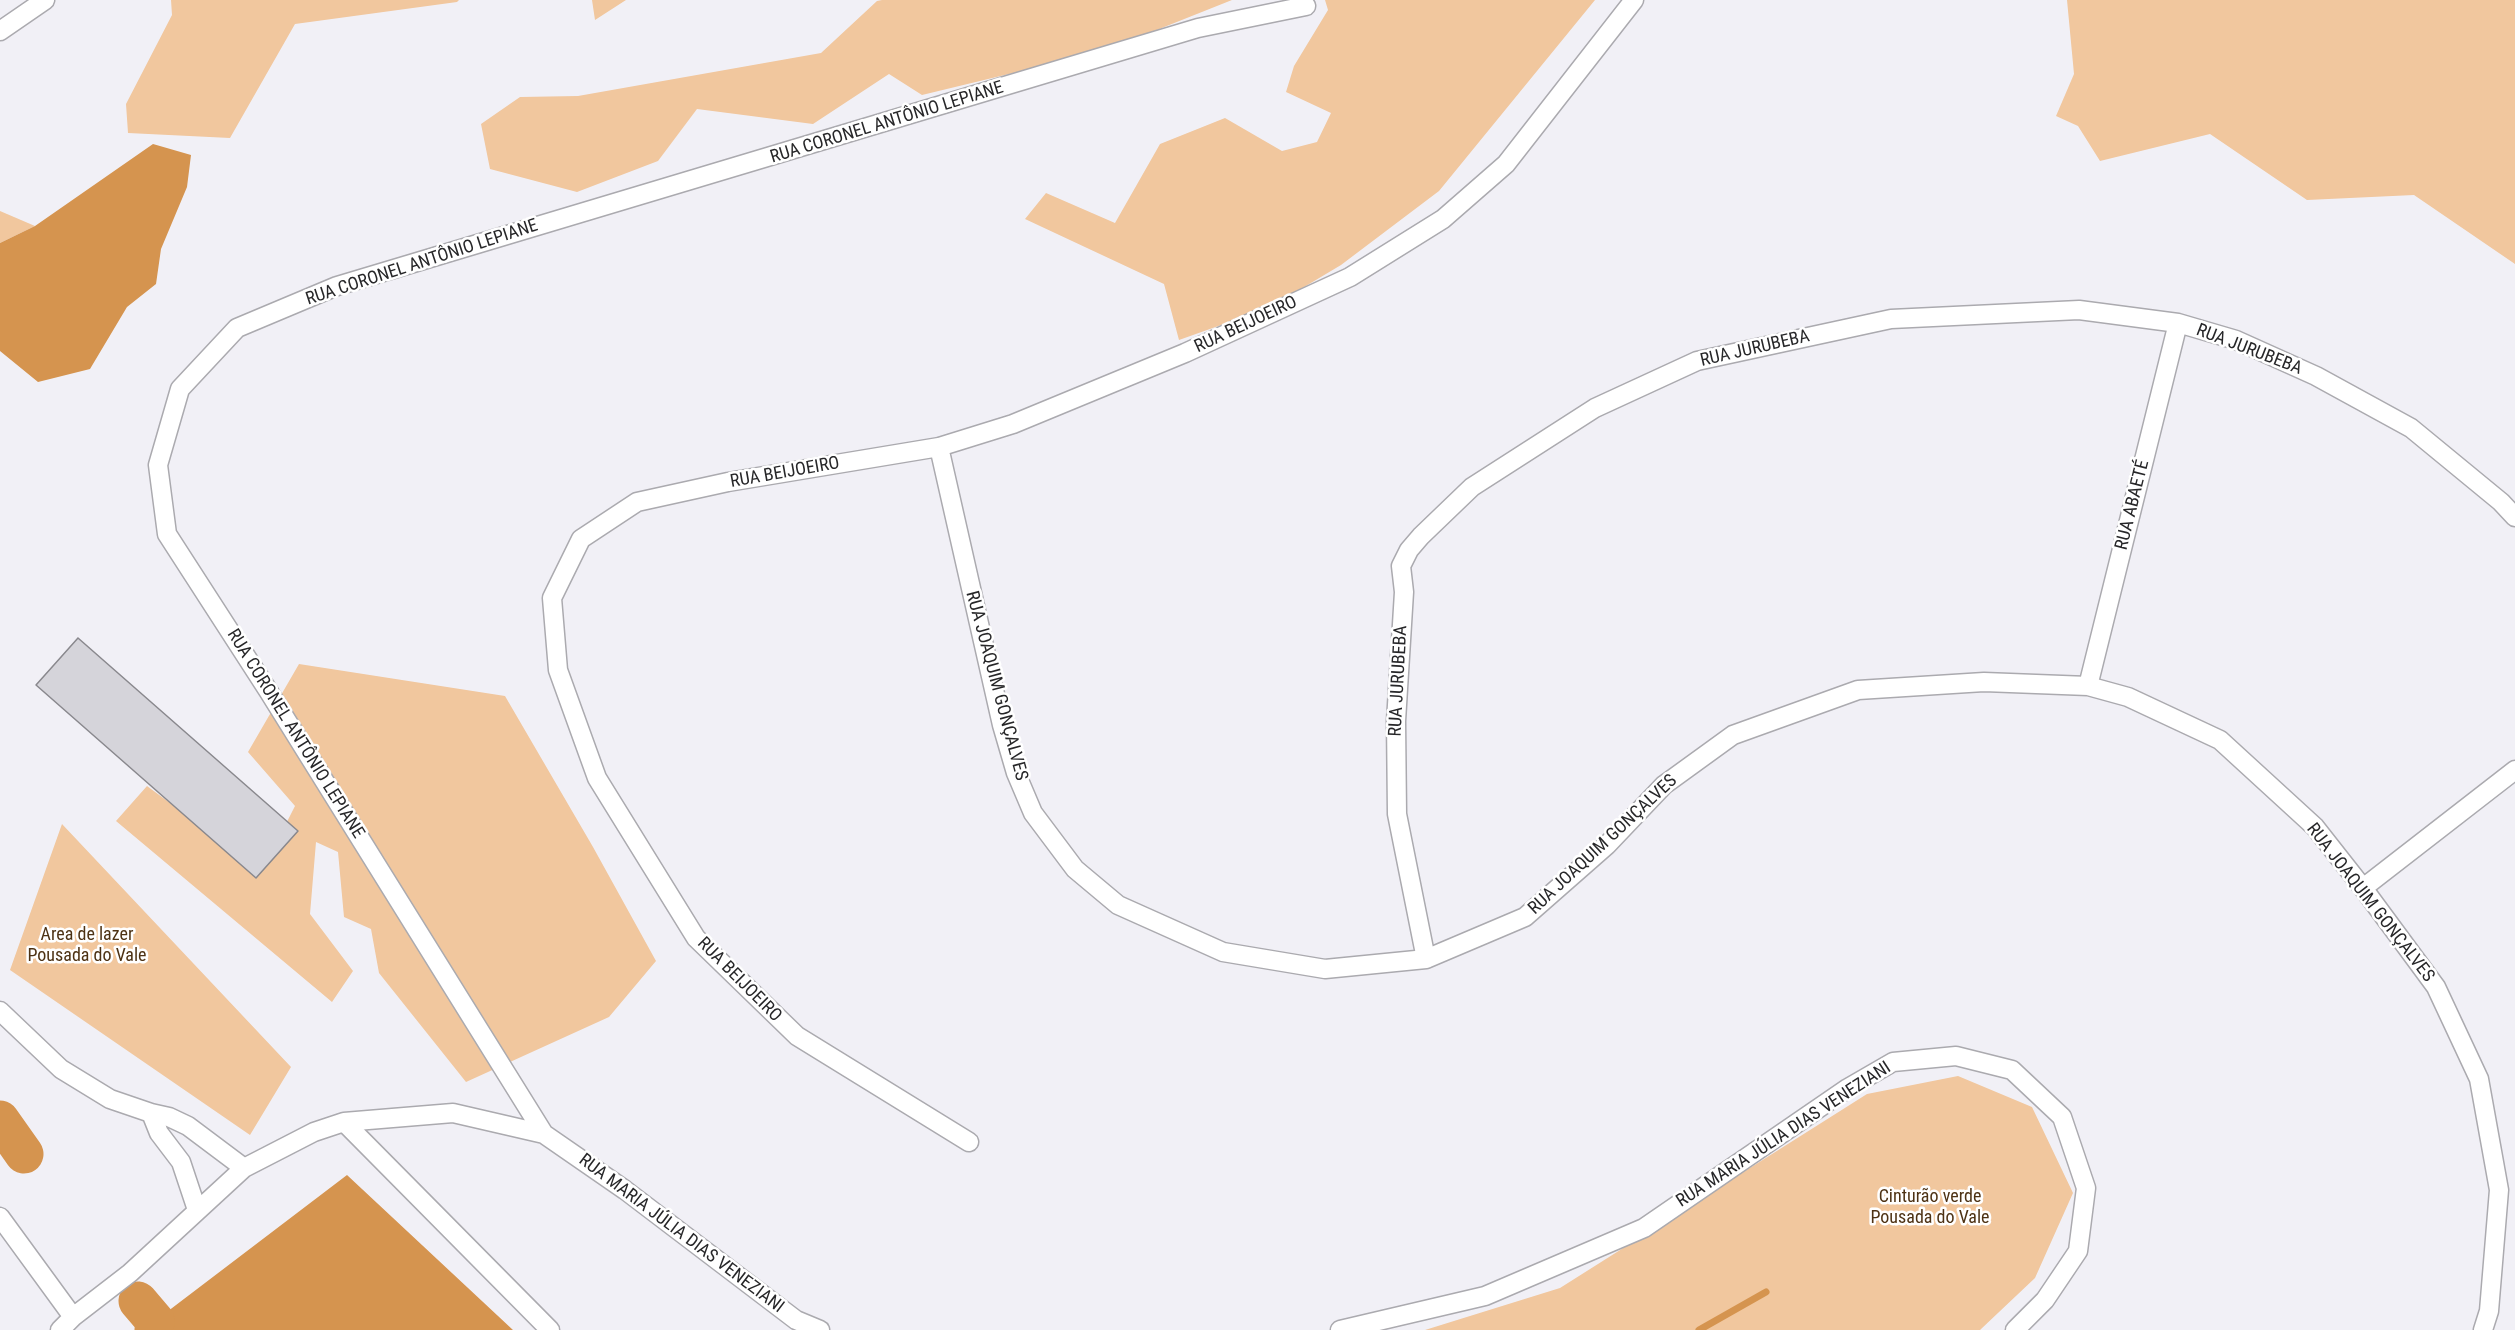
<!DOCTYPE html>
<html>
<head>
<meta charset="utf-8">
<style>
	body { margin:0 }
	canvas { display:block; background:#f1f0f6 }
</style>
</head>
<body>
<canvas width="2515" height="1330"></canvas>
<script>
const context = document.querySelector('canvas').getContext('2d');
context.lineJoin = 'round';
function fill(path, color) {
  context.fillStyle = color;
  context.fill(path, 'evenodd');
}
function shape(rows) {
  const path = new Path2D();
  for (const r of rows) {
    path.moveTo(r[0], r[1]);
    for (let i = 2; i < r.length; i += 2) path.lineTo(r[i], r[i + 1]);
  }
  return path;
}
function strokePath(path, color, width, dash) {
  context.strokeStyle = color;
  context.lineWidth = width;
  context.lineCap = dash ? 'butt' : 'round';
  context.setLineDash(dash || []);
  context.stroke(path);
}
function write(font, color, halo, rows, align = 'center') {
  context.font = font + ' "Roboto Condensed",sans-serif';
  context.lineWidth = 5;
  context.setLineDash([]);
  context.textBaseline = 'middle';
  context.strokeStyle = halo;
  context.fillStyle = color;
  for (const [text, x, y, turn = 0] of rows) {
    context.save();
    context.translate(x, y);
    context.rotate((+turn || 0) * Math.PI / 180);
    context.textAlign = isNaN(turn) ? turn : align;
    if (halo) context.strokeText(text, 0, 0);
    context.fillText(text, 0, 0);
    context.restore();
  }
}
const green = shape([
	[171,0,459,0,457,2,295,24,230,138,128,133,126,104,172,15],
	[592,0,626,0,595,20],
	[882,0,1232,0,1104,51,922,95,889,74,813,124,697,109,658,161,577,192,490,169,481,124,520,97,578,96,821,53,877,1],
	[1325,0,1595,0,1439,191,1341,265,1269,308,1179,340,1164,284,1025,219,1046,193,1115,223,1160,144,1225,118,1282,151,1317,142,1331,113,1286,92,1294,66,1328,10],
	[2067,0,2515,0,2515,264,2414,195,2307,200,2210,134,2100,161,2078,126,2056,116,2074,74],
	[0,211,35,226,0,243],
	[299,664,505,696,593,847,656,961,609,1017,466,1082,379,973,371,929,344,917,338,852,316,842,310,914,353,971,332,1002,116,821,147,786,262,871,295,806,248,752],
	[62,824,291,1067,250,1135,10,970],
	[1958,1076,2032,1107,2073,1193,2035,1278,1980,1330,1425,1330,1560,1288,1867,1094]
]);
const water = shape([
	[153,144,191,155,187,187,161,249,156,284,127,307,90,369,38,382,0,351,0,243,35,226],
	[347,1175,513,1330,154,1330,155,1321]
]);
const stream = shape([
	[1699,1330,1766,1292]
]);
const river = shape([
	[0,1120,24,1154],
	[138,1301,155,1321,154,1330]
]);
const building = shape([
	[78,638,298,831,256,878,36,685,78,638]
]);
const street = shape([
	[0,31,45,0],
	[939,447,1002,725,1016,773,1033,813,1075,869,1118,905,1223,952,1325,969,1426,959,1525,917,1607,845,1664,785,1733,735,1858,690,1984,682,2088,686,2128,697,2220,740,2315,827,2363,888,2436,987,2479,1079,2499,1190,2489,1311,2483,1330],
	[2088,686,2178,323],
	[2363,888,2515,770],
	[1426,959,1397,814,1396,721,1404,592,1401,566,1409,550,1421,536,1472,487,1595,408,1697,361,1891,319,2079,310,2178,323,2236,340,2316,376,2411,428,2501,502,2515,517],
	[0,1011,61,1069,110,1099,151,1113,169,1117,188,1126,244,1168],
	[151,1113,159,1133,181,1162,197,1210],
	[344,1122,550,1330],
	[544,1134,269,692,167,534,158,465,180,389,237,328,337,286,1198,28,1306,6],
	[969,1142,797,1036,696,938,597,778,558,670,552,598,581,539,637,502,728,482,939,447,1013,424,1185,353,1350,277,1443,219,1506,164,1634,0],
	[0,1217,73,1317],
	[60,1330,73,1317,130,1273,244,1168,314,1132,344,1122,453,1113,544,1134,625,1190,796,1320,820,1330],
	[1340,1330,1485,1296,1644,1228,1848,1088,1893,1062,1956,1056,2012,1070,2062,1117,2086,1188,2078,1251,2045,1300,2015,1330]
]);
const streetNames = [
	["RUA CORONEL ANTÔNIO LEPIANE",887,123,-17],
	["RUA CORONEL ANTÔNIO LEPIANE",422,263,-18],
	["RUA BEIJOEIRO",1246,325,-25],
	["RUA JURUBEBA",1755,349,-13],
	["RUA JURUBEBA",2249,350,21],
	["RUA BEIJOEIRO",785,473,-10],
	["RUA ABAETÉ",2133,505,-76],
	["RUA JURUBEBA",1399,681,-87],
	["RUA JOAQUIM GONÇALVES",996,686,75],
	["RUA CORONEL ANTÔNIO LEPIANE",295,734,58],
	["RUA JOAQUIM GONÇALVES",1603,845,-43],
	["RUA JOAQUIM GONÇALVES",2370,903,52],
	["RUA BEIJOEIRO",739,980,45],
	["RUA MARIA JÚLIA DIAS VENEZIANI",1784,1135,-33],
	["RUA MARIA JÚLIA DIAS VENEZIANI",681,1234,37]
];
const parkNames = [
	["Area de lazer",87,935],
	["Pousada do Vale",87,956],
	["Cinturão verde",1930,1197],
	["Pousada do Vale",1930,1218]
];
fill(green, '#f1c79e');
fill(water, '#d5944f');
strokePath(stream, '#d5944f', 7);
strokePath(river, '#d5944f', 39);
fill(building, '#d5d4da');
strokePath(building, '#89888d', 1.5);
strokePath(street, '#abaaaf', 21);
strokePath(street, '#fff', 18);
write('18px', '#272729', '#fff', streetNames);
write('18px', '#4d3214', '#fff', parkNames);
</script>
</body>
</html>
